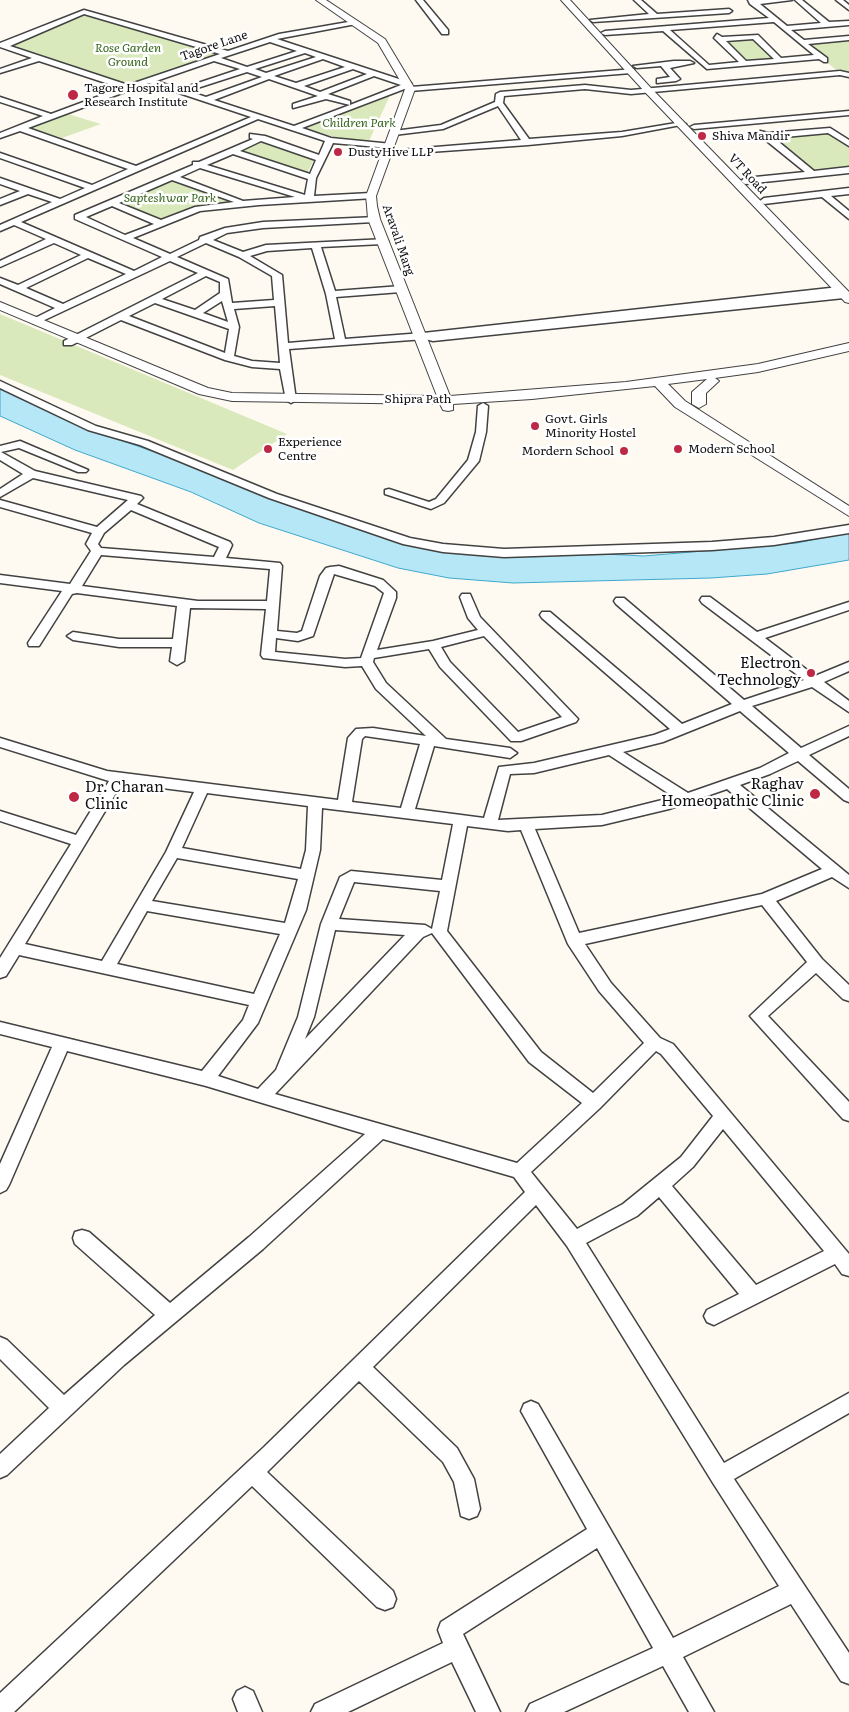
<!DOCTYPE html>
<html>
<head>
<meta charset="utf-8">
<style>
	body { margin:0 }
	canvas { display:block; background:#fffaf1 }
</style>
</head>
<body>
<canvas width="849" height="1712"></canvas>
<script>
const context = document.querySelector('canvas').getContext('2d');
context.lineJoin = 'round';
function fill(path, color) {
  context.fillStyle = color;
  context.fill(path, 'evenodd');
}
function shape(rows) {
  const path = new Path2D();
  for (const r of rows) {
    path.moveTo(r[0], r[1]);
    for (let i = 2; i < r.length; i += 2) path.lineTo(r[i], r[i + 1]);
  }
  return path;
}
function strokePath(path, color, width, dash) {
  context.strokeStyle = color;
  context.lineWidth = width;
  context.lineCap = dash ? 'butt' : 'round';
  context.setLineDash(dash || []);
  context.stroke(path);
}
function write(font, color, halo, rows, align = 'center') {
  context.font = font + ' Literata,serif';
  context.lineWidth = 5;
  context.setLineDash([]);
  context.textBaseline = 'middle';
  context.strokeStyle = halo;
  context.fillStyle = color;
  for (const [text, x, y, turn = 0] of rows) {
    context.save();
    context.translate(x, y);
    context.rotate((+turn || 0) * Math.PI / 180);
    context.textAlign = isNaN(turn) ? turn : align;
    if (halo) context.strokeText(text, 0, 0);
    context.fillText(text, 0, 0);
    context.restore();
  }
}
const green = shape([
	[86,14,220,53,129,85,12,45],
	[717,36,755,37,780,61,745,64],
	[849,38,849,75,840,73,802,42],
	[391,93,369,141,334,137,304,128],
	[68,114,101,124,62,138,30,128],
	[830,130,849,144,849,170,812,174,766,136],
	[261,141,314,159,307,174,239,150],
	[171,179,236,202,191,208,161,219,119,202],
	[0,314,287,434,233,470,0,375]
]);
const water = shape([
	[0,386,109,436,424,547,484,556,604,554,644,556,797,543,849,532,849,560,767,574,711,578,513,583,449,578,398,568,259,523,191,492,75,450,0,416,0,386]
]);
const minor = shape([
	[416,0,423,0,448,30,448,34,442,34,416,0],
	[634,0,641,0,657,14,729,9,732,11,729,13,593,22,590,20,649,14,634,0],
	[748,0,792,0,760,4,787,26,821,23,795,0,802,0,829,22,849,21,849,25,791,30,804,40,849,36,849,40,808,44,827,58,827,62,824,62,819,59,707,69,663,31,605,35,601,33,605,31,769,18,750,4,748,0],
	[774,22,814,55,781,58,758,35,722,37,717,34,714,38,739,62,709,65,670,30,774,22],
	[753,39,774,59,746,61,726,41,753,39],
	[836,0,843,0,849,5,849,10,836,0],
	[84,10,228,51,279,34,354,21,356,24,277,39,411,83,411,87,634,69,634,73,631,73,410,91,407,88,302,128,331,138,392,144,393,146,389,148,333,143,316,178,314,196,371,193,375,196,374,198,259,205,200,211,133,238,170,254,199,240,200,237,225,228,263,222,377,217,377,221,374,222,263,228,227,233,213,240,243,252,266,245,386,239,388,241,383,244,321,247,335,291,401,286,406,289,401,292,336,297,345,339,423,333,839,287,844,290,841,292,849,295,844,298,433,341,425,339,289,349,296,400,291,403,286,400,280,369,252,367,225,360,121,320,72,345,64,345,64,341,198,273,170,261,36,324,33,323,33,319,55,308,0,284,0,278,18,285,81,255,54,243,0,267,0,261,46,239,14,225,0,231,0,225,52,202,28,194,0,205,0,199,20,191,0,184,0,178,60,199,85,188,0,158,0,153,92,185,128,169,20,131,0,138,0,133,43,116,0,102,0,97,51,114,121,88,39,61,0,73,0,69,32,58,0,47,0,43,84,10],
	[84,14,220,54,128,85,10,46,84,14],
	[270,42,297,51,247,67,221,58,270,42],
	[305,53,316,57,266,73,255,69,305,53],
	[323,59,345,67,296,83,274,76,323,59],
	[214,61,240,69,180,89,156,81,214,61],
	[353,69,367,74,320,92,304,86,353,69],
	[247,72,262,77,206,97,188,91,247,72],
	[374,76,401,85,350,105,350,101,328,94,374,76],
	[269,79,318,96,293,104,293,108,326,99,350,105,294,126,214,100,269,79],
	[149,83,251,117,136,166,28,128,149,83],
	[258,119,325,141,319,155,265,136,250,134,250,138,253,139,199,162,193,162,193,165,75,215,75,219,162,257,134,271,21,222,258,119],
	[261,141,316,160,310,174,240,151,261,141],
	[233,154,308,179,305,195,207,165,233,154],
	[200,168,295,197,243,201,180,177,200,168],
	[172,180,234,202,195,207,161,220,119,203,172,180],
	[112,206,154,224,125,235,86,217,112,206],
	[206,243,239,257,272,276,274,300,232,303,228,279,177,257,206,243],
	[312,248,326,294,335,339,288,343,282,275,250,256,267,251,312,248],
	[88,258,126,274,63,304,26,288,88,258],
	[206,276,220,282,220,293,195,310,162,299,206,276],
	[222,301,228,322,203,313,222,301],
	[155,303,229,329,225,353,129,316,155,303],
	[275,306,280,363,252,361,234,356,239,327,234,309,275,306],
	[674,61,690,61,694,63,670,68,680,79,676,81,657,83,657,79,670,77,661,66,637,68,633,66,674,61],
	[840,71,849,73,849,77,840,75,631,94,585,89,504,96,503,103,529,139,622,132,682,122,686,124,622,136,528,145,387,155,383,153,387,151,521,140,498,106,443,129,394,135,390,133,394,131,441,125,495,102,496,94,500,92,585,85,631,90,840,71],
	[849,111,849,115,694,129,690,127,694,125,849,111],
	[830,128,849,140,849,146,828,133,774,138,814,171,849,167,849,173,745,184,741,181,745,178,805,172,763,138,759,133,760,131,768,133,830,128],
	[849,188,849,194,831,196,849,211,849,219,822,197,764,204,760,201,764,198,849,188],
	[0,381,96,426,148,441,277,494,410,538,443,544,504,549,712,542,774,537,849,525,849,533,774,545,712,550,504,557,443,552,403,544,269,498,140,445,88,430,0,388,0,381],
	[483,403,488,406,486,432,479,461,444,503,431,509,385,494,385,490,389,489,429,502,436,499,468,460,476,432,478,406,483,403],
	[20,441,88,470,86,472,78,472,19,448,1,452,35,471,141,496,143,498,137,504,230,542,232,545,226,558,280,563,282,566,277,631,297,633,302,631,320,576,326,568,330,567,339,566,383,580,396,592,396,598,377,650,433,641,478,630,468,618,460,597,462,594,470,594,480,617,578,719,576,722,521,741,511,741,440,667,429,649,374,658,373,662,386,683,446,739,510,748,517,753,510,758,434,746,415,809,484,818,499,767,534,763,654,735,670,729,542,618,540,615,542,612,550,612,682,724,732,704,616,604,614,601,616,598,624,598,744,700,804,680,702,603,700,600,702,597,710,597,757,632,849,602,849,610,765,638,815,676,849,662,849,671,824,682,849,701,849,712,812,687,752,706,801,748,849,726,849,736,809,755,849,789,849,802,844,800,798,761,770,774,740,785,849,875,849,888,832,877,776,901,822,959,849,985,849,1001,843,999,816,973,768,1016,849,1102,849,1121,843,1119,750,1016,807,962,762,905,585,944,611,983,660,1038,673,1044,849,1254,849,1276,842,1274,835,1264,714,1325,707,1322,704,1316,707,1310,739,1294,659,1197,637,1216,586,1243,724,1463,849,1393,849,1413,734,1479,849,1653,849,1684,841,1681,791,1604,683,1657,714,1712,689,1712,663,1666,564,1712,526,1712,530,1704,653,1648,597,1548,463,1634,500,1712,476,1712,452,1662,348,1712,311,1712,315,1704,443,1643,438,1630,441,1622,587,1529,521,1411,524,1404,531,1401,538,1404,673,1638,779,1586,713,1483,567,1246,536,1205,373,1367,457,1448,474,1479,480,1509,477,1516,469,1519,461,1516,454,1482,443,1462,359,1381,267,1472,393,1591,396,1599,393,1607,385,1610,377,1607,252,1486,14,1712,0,1712,0,1693,264,1447,525,1192,514,1177,383,1139,263,1249,124,1365,7,1475,0,1478,0,1454,49,1408,0,1359,0,1337,7,1340,64,1395,155,1315,75,1244,73,1238,75,1232,82,1230,89,1232,170,1303,249,1237,365,1134,206,1086,67,1051,9,1185,6,1190,0,1193,0,1164,52,1047,0,1034,0,1022,202,1071,243,1020,249,1005,19,955,6,976,0,978,0,958,71,844,0,821,0,811,76,835,109,781,0,747,0,738,107,771,338,800,348,738,356,729,373,728,426,736,376,689,362,666,345,667,263,658,261,655,266,609,190,608,184,661,177,665,170,661,172,647,119,647,73,640,67,636,73,632,119,639,173,639,177,606,77,593,72,594,39,646,29,646,28,643,62,591,0,583,0,575,70,584,91,551,86,544,92,533,0,507,0,500,97,527,128,500,33,478,0,497,0,489,23,474,0,460,0,446,20,441],
	[131,510,219,547,214,557,101,548,98,544,104,533,131,510],
	[101,555,270,569,267,601,198,601,82,586,101,555],
	[334,574,375,586,384,593,361,658,345,659,275,652,276,638,298,641,313,636,334,574],
	[484,636,562,717,518,732,450,662,441,647,484,636],
	[740,711,789,753,760,768,688,793,623,752,663,742,740,711],
	[365,736,420,744,401,808,352,802,362,739,365,736],
	[609,755,674,797,602,815,498,820,510,774,534,773,609,755],
	[122,783,194,792,166,852,102,961,25,944,122,783],
	[727,789,822,869,762,894,579,933,535,829,602,825,669,809,727,789],
	[207,793,308,806,306,850,301,869,182,848,207,793],
	[322,808,453,824,442,880,351,871,340,877,321,924,298,1017,276,1070,258,1089,218,1076,258,1023,306,910,320,850,322,808],
	[467,826,508,831,521,830,568,944,599,991,644,1043,593,1093,541,1052,447,931,467,826],
	[177,858,298,879,285,923,152,901,177,858],
	[354,882,440,891,432,929,425,925,339,919,354,882],
	[147,911,280,934,254,994,117,964,147,911],
	[335,930,405,935,305,1039,314,1017,335,930],
	[432,933,529,1062,582,1103,517,1163,275,1094,423,937,432,933],
	[656,1051,661,1054,713,1116,681,1157,623,1204,577,1229,531,1172,600,1108,656,1051],
	[723,1129,824,1251,756,1285,672,1186,693,1167,723,1129],
	[245,1687,253,1691,262,1712,238,1712,233,1699,237,1691,245,1687]
]);
const tertiary = shape([
	[316,0,326,0,385,39,415,89,376,196,377,206,380,219,450,396,626,382,758,364,849,343,849,351,758,372,715,378,719,381,706,393,706,404,699,408,692,404,692,392,707,379,668,384,685,401,849,506,849,516,675,407,655,386,532,399,453,404,453,410,448,411,443,410,440,404,232,401,199,394,0,310,0,302,208,388,232,393,437,396,368,219,367,206,366,196,405,89,378,43,316,0],
	[561,0,570,0,650,87,849,292,849,303,845,302,644,91,561,0]
]);
const markers = [
	[73,95,6,"#be2845"],
	[702,136,5,"#be2845"],
	[338,152,5,"#be2845"],
	[535,426,5,"#be2845"],
	[268,449,5,"#be2845"],
	[678,449,5,"#be2845"],
	[624,451,5,"#be2845"],
	[811,673,5,"#be2845"],
	[815,794,6,"#be2845"],
	[74,797,6,"#be2845"]
];
const farStreetnames = [
	["Tagore Lane",214,46,-19],
	["VT Road",747,174,47],
	["Aravali Marg",398,240,71],
	["Shipra Path",418,399]
];
const farParknames = [
	["Rose Garden",128,48],
	["Ground",128,62],
	["Children Park",359,123],
	["Sapteshwar Park",170,198]
];
const farPoinames = [
	["Tagore Hospital and",84,88],
	["Research Institute",84,102],
	["Shiva Mandir",712,136],
	["DustyHive LLP",348,152],
	["Govt. Girls",545,419],
	["Minority Hostel",545,433],
	["Experience",278,442],
	["Centre",278,456],
	["Modern School",688,449],
	["Mordern School",614,451,"right"]
];
const poiNames = [
	["Electron",801,664],
	["Technology",801,681],
	["Raghav",804,785],
	["Homeopathic Clinic",804,802],
	["Dr. Charan",85,788,"left"],
	["Clinic",85,805,"left"]
];
fill(green, '#dae9bb');
fill(water, '#b6e7f6');
strokePath(water, '#3ea8cc', 1);
strokePath(minor, '#424242', 3);
strokePath(tertiary, '#424242', 2);
fill(minor, '#fff');
fill(tertiary, '#fff');
for (const [x, y, r, color] of markers) {
  const dot = new Path2D();
  dot.arc(x, y, r, 0, 2 * Math.PI);
  context.fillStyle = color;
  context.fill(dot);
  strokePath(dot, '#fff', 2);
}
write('12px', '#0f0f0f', '#fff', farStreetnames);
write('italic 12px', '#39671f', '#fff', farParknames);
write('12px', '#0f0f0f', '#fff', farPoinames, 'left');
write('15px', '#0f0f0f', '#fff', poiNames, 'right');
</script>
</body>
</html>
